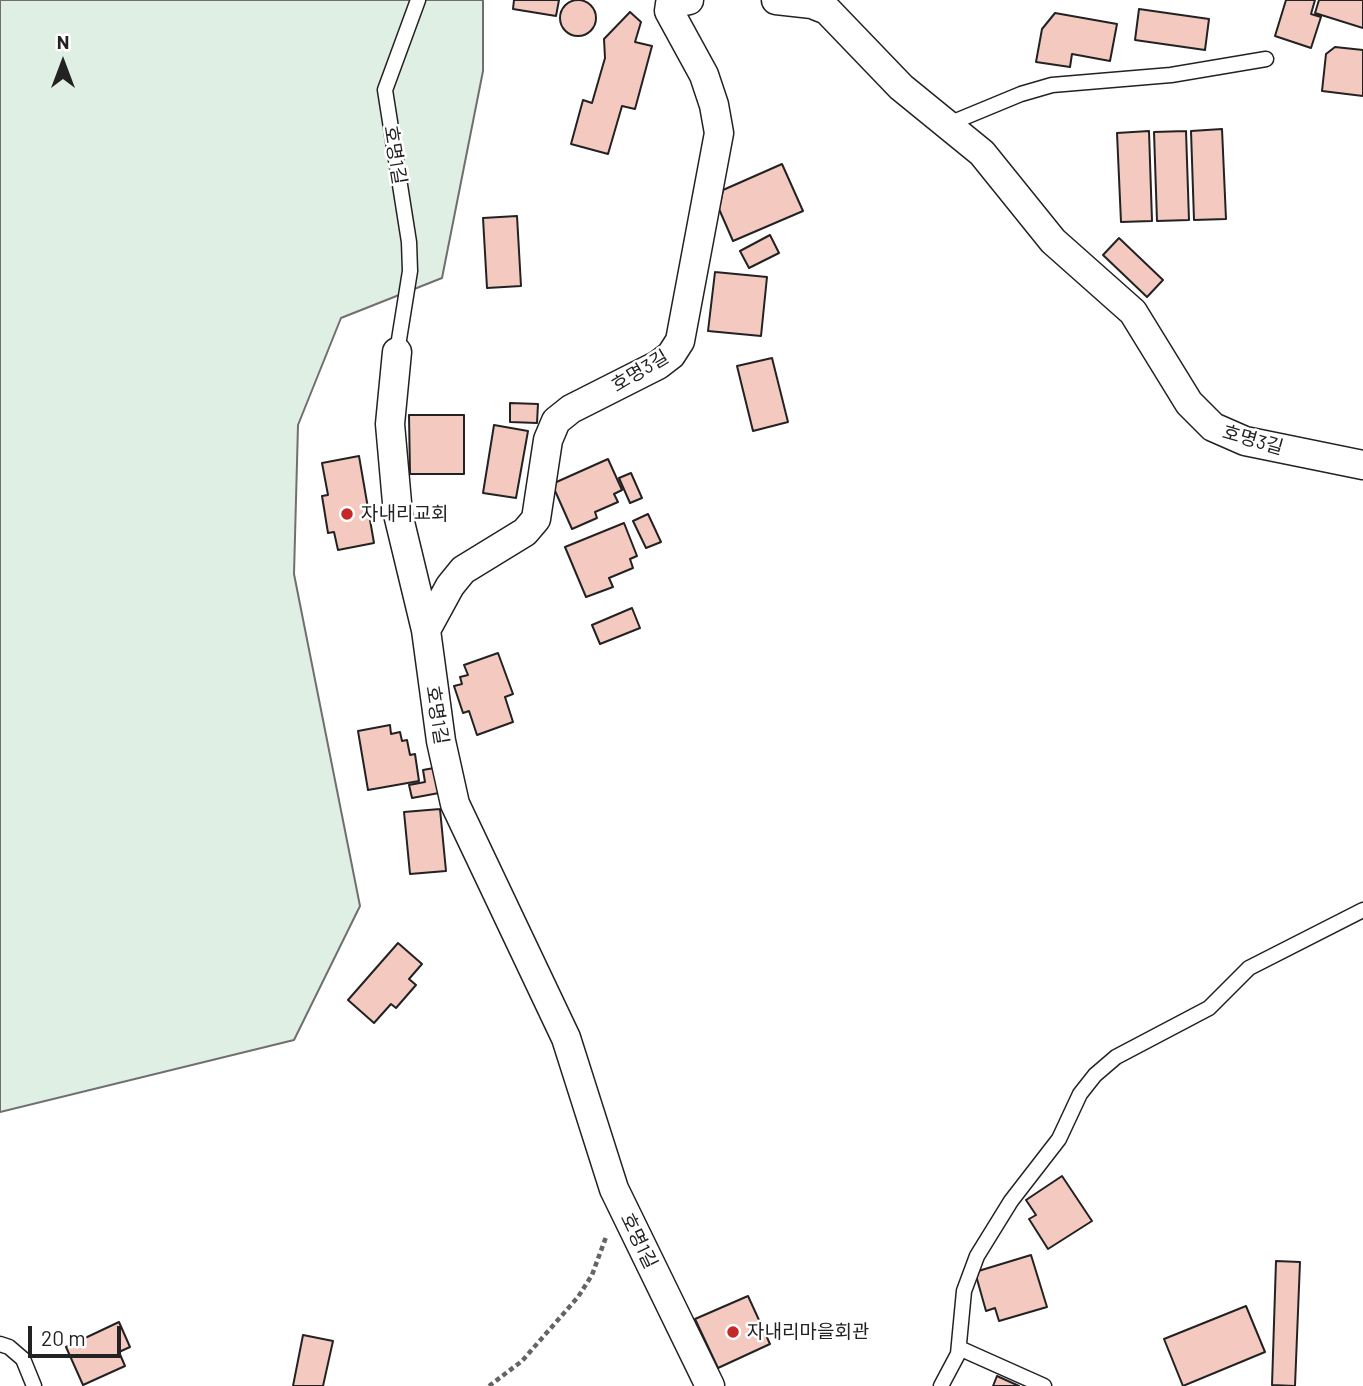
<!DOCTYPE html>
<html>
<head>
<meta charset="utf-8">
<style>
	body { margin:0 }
	#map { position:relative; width:1363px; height:1386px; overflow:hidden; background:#fff; font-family:Barlow,sans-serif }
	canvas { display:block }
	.north { position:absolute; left:28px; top:28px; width:70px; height:70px; -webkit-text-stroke:5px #fff; paint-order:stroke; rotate:0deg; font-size:19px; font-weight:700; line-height:28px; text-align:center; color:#222 }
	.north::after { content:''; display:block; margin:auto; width:24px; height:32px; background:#222; clip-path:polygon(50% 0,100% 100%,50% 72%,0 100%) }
	.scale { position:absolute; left:28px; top:1326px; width:93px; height:32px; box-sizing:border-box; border:4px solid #222; border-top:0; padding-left:9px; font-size:21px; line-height:24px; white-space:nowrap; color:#222; -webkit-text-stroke:5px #fff; paint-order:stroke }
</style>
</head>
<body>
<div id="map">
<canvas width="1363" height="1386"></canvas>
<div class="north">N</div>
<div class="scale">20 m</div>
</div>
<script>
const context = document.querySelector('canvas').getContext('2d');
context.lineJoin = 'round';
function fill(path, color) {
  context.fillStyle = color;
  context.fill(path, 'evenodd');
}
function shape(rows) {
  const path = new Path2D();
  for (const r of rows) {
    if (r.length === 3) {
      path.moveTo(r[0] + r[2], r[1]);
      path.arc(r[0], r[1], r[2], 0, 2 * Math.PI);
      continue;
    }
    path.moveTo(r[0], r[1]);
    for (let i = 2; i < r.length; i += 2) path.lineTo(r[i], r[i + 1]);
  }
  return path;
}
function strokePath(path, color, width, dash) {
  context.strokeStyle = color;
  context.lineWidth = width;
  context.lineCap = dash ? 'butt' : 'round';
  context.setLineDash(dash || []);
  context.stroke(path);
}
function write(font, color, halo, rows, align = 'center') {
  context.font = font + ' Barlow,"Noto Sans KR",sans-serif';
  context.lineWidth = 5;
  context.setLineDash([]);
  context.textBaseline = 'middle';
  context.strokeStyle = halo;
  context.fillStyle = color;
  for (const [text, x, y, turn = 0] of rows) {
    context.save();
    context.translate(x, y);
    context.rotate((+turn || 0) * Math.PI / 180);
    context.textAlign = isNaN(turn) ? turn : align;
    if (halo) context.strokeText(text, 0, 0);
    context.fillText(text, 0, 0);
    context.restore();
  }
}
const green = shape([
	[0,0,483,0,483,71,442,278,341,318,298,425,294,574,360,906,294,1040,0,1112,0,0]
]);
const building = shape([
	[578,18,18],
	[514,0,559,0,556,16,513,9,514,0],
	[1286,0,1315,0,1311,14,1321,17,1311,48,1275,36,1286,0],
	[1319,0,1363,0,1363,28,1315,13,1319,0],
	[1139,9,1209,19,1205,50,1135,40,1139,9],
	[630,12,641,22,635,42,652,46,635,109,622,106,608,154,571,144,583,100,592,103,605,58,604,39,630,12],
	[1055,13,1117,24,1110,61,1072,54,1070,67,1036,62,1042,29,1055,13],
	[1335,47,1363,50,1363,96,1322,91,1326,54,1335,47],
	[1222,129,1226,219,1194,220,1191,131,1222,129],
	[1149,131,1152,221,1121,222,1117,133,1149,131],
	[1186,131,1189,220,1157,221,1154,132,1186,131],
	[782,164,803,211,733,241,719,209,723,190,782,164],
	[517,216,521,286,487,288,483,218,517,216],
	[770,235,779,253,749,268,740,251,770,235],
	[1119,238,1163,280,1147,297,1103,255,1119,238],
	[715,272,767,277,761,336,708,331,715,272],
	[772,358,788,422,753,431,737,366,772,358],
	[510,403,538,404,537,423,510,422,510,403],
	[409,415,464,415,464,474,410,474,409,415],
	[494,425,528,431,516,498,483,493,494,425],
	[359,456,374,543,338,550,334,532,328,533,322,496,328,495,322,463,359,456],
	[608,459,622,490,614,494,618,502,595,512,597,518,572,529,552,484,608,459],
	[631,473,642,498,630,503,619,478,631,473],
	[648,514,661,542,646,548,633,521,648,514],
	[624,523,637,556,630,559,633,568,609,578,613,587,586,597,565,547,624,523],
	[632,608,640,628,600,644,592,625,632,608],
	[498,653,513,694,505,697,513,722,477,735,469,711,463,713,454,686,462,684,460,677,468,675,464,665,498,653],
	[390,725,391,734,400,732,402,741,407,740,410,755,415,754,419,781,368,790,358,731,390,725],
	[434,768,439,793,412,798,409,785,425,782,423,770,434,768],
	[440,809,446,871,410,874,404,812,440,809],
	[398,943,422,964,409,979,416,985,396,1008,391,1004,374,1023,348,1000,398,943],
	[1062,1176,1092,1221,1048,1249,1029,1219,1036,1215,1026,1200,1062,1176],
	[1031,1255,1047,1307,999,1321,995,1308,986,1311,975,1272,1031,1255],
	[1276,1261,1300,1262,1295,1386,1272,1385,1276,1261],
	[748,1296,770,1344,718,1368,695,1319,748,1296],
	[1246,1306,1265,1352,1183,1386,1164,1339,1246,1306],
	[119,1322,130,1347,119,1352,125,1366,83,1385,66,1347,119,1322],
	[303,1335,333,1341,323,1386,293,1386,303,1335],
	[997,1376,1019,1386,993,1386,997,1376]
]);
const path = shape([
	[489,1386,522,1361,578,1297,592,1275,606,1237]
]);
const service = shape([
	[946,125,1021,94,1052,85,1171,75,1266,59],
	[397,352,410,271,409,242,385,90,418,0],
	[0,1344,9,1347,23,1359,34,1386],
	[959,1348,1044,1386],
	[941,1386,958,1354,964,1291,977,1256,1011,1201,1059,1139,1080,1094,1095,1075,1116,1057,1209,1008,1249,968,1363,910]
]);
const minor = shape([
	[776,0,812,4,827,10,901,87,982,153,1053,241,1133,312,1189,403,1213,427,1245,441,1363,465],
	[397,352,390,424,398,514,426,630,441,741,455,804,566,1038,614,1189,710,1386],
	[426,630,450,586,463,570,525,532,536,519,548,440,556,421,571,409,658,365,671,355,680,341,719,133,714,105,704,75,669,11,670,4,689,0]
]);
const markers = [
	[347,514,7,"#c62828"],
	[733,1332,7,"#c62828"]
];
const streetNames = [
	["호명1길",395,155,81],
	["호명3길",640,371,-31],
	["호명3길",1253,440,16],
	["호명1길",437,715,81],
	["호명1길",639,1241,64]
];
const poiNames = [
	["자내리교회",361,514],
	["자내리마을회관",747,1332]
];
fill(green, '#e0efe3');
strokePath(green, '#6f6f6f', 2);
fill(building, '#f3c9c0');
strokePath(building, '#222', 2);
strokePath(service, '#222', 17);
strokePath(minor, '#222', 31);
strokePath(path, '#646464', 4.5, [5, 3.5]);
strokePath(service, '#fff', 14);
strokePath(minor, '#fff', 28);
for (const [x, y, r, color] of markers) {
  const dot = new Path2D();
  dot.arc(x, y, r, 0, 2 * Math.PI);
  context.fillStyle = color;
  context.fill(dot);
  strokePath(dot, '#fff', 2.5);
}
write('19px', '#222', '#fff', streetNames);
write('19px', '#222', '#fff', poiNames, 'left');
</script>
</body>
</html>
